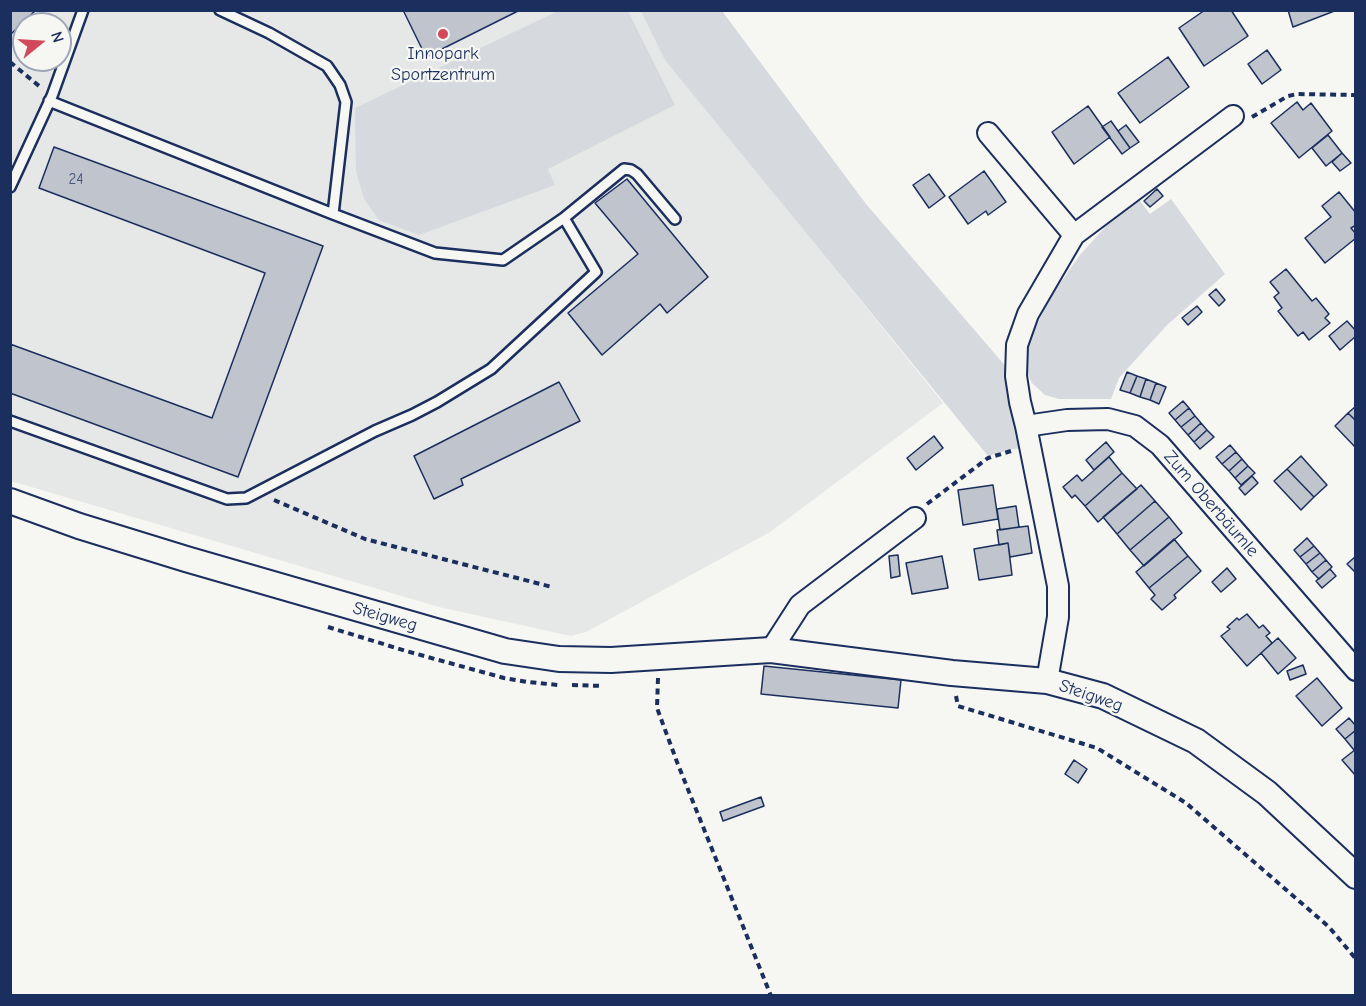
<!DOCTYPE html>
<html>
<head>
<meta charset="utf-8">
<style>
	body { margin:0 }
	#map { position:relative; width:1366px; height:1006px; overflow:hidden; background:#f6f6f2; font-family:"Comic Neue",sans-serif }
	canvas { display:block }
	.frame { position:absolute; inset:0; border:12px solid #1b2f5e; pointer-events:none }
	.north { position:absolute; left:12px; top:12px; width:60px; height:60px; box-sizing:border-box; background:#f6f6f2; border:2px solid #9ea6b7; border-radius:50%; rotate:72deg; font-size:16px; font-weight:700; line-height:24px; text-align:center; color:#1b2f5e }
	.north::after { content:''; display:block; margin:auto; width:21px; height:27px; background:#d1495b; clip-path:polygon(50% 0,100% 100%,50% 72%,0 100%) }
</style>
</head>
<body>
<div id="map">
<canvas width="1366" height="1006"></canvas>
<div class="frame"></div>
<div class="north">N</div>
</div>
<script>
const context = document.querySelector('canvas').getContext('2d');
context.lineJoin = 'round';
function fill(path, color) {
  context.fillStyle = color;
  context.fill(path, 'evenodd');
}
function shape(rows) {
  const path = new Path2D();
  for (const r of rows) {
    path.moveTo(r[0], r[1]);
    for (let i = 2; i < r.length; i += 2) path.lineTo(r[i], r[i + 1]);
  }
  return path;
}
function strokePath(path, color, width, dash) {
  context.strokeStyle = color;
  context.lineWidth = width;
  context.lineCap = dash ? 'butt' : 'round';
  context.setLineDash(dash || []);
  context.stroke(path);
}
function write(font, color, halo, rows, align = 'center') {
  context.font = font + ' "Comic Neue",sans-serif';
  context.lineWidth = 4.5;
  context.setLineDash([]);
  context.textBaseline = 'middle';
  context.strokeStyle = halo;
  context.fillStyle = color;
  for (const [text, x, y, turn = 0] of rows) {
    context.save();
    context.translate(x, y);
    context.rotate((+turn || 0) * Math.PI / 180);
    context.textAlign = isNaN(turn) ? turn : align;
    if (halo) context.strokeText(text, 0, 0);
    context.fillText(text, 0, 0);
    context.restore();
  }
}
const built = shape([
	[10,11,642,11,666,59,943,403,770,532,586,632,571,636,439,607,11,481],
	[24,24,60,24,60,60,24,60]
]);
const green = shape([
	[558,11,628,11,675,105,548,169,555,185,419,235,379,220,364,199,356,171,355,108],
	[641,11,722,11,866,204,1014,376,1028,448,1013,449,988,456,665,60],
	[1138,198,1150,214,1171,199,1225,274,1167,325,1119,378,1111,399,1059,399,1045,395,1032,383,1027,372,1026,358,1034,330,1051,296,1080,255,1107,225]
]);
const building = shape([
	[10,10,36,10,11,34,10,10],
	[403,10,520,10,426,57,403,10],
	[1205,10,1231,10,1248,36,1204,66,1179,28,1205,10],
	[1288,10,1337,10,1293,27,1288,10],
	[1267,50,1281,70,1262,84,1248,64,1267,50],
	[1168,57,1189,87,1140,123,1118,93,1168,57],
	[1297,102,1303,110,1311,103,1332,131,1299,158,1271,123,1297,102],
	[1088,106,1110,137,1074,164,1052,132,1088,106],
	[1111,121,1130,148,1122,154,1102,127,1111,121],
	[1126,125,1139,142,1130,148,1118,131,1126,125],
	[1328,135,1342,153,1326,166,1312,148,1328,135],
	[54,147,323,246,238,477,10,393,10,344,212,418,265,273,39,188,54,147],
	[1342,153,1351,163,1340,171,1332,162,1342,153],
	[984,171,1006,202,988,215,986,211,968,224,949,197,984,171],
	[929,174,945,196,929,208,913,185,929,174],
	[627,179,708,277,667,313,660,304,602,355,568,313,638,254,595,203,627,179],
	[1157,189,1163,196,1150,207,1144,201,1157,189],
	[1339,192,1356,213,1356,225,1351,228,1356,234,1356,238,1325,263,1305,238,1331,217,1322,206,1339,192],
	[1286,269,1312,301,1316,298,1329,314,1325,318,1330,323,1309,340,1303,332,1298,336,1278,311,1282,308,1274,297,1279,293,1270,282,1286,269],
	[1216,289,1225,300,1219,306,1209,295,1216,289],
	[1197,306,1202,312,1188,325,1182,318,1197,306],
	[1347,321,1356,331,1356,336,1340,350,1329,336,1347,321],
	[1127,372,1137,376,1130,393,1120,390,1127,372],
	[1137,376,1146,379,1140,397,1130,393,1137,376],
	[1146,379,1156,383,1150,400,1140,397,1146,379],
	[559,382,580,421,461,479,463,485,434,499,414,456,559,382],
	[1156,383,1166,387,1159,404,1150,400,1156,383],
	[1183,401,1189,408,1175,420,1169,413,1183,401],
	[1356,406,1356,421,1348,413,1356,406],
	[1189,408,1195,416,1181,427,1175,420,1189,408],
	[1348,413,1356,421,1356,448,1335,426,1348,413],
	[1195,416,1201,423,1188,435,1181,427,1195,416],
	[1201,423,1207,430,1194,442,1188,435,1201,423],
	[1207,430,1214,437,1200,449,1194,442,1207,430],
	[934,436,943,448,916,470,907,458,934,436],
	[1106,442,1114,452,1094,470,1086,460,1106,442],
	[1230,445,1236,452,1222,464,1216,457,1230,445],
	[1236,452,1242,459,1229,471,1222,464,1236,452],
	[1301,456,1327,485,1314,497,1287,469,1301,456],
	[1109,457,1122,473,1085,506,1075,495,1072,498,1063,487,1077,475,1082,481,1109,457],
	[1242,459,1248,466,1235,478,1229,471,1242,459],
	[1248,466,1255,473,1241,485,1235,478,1248,466],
	[1287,469,1314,497,1301,510,1274,481,1287,469],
	[1122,473,1137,489,1098,522,1085,506,1122,473],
	[1252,476,1258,483,1245,495,1239,488,1252,476],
	[993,485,998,519,963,525,958,490,993,485],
	[1141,485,1155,501,1117,534,1103,517,1141,485],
	[1155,501,1169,517,1130,550,1117,534,1155,501],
	[1016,506,1019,527,1000,530,997,509,1016,506],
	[1169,517,1182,533,1144,566,1130,550,1169,517],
	[1028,526,1032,553,1010,557,1008,543,999,545,997,530,1028,526],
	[1307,538,1314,546,1300,557,1294,550,1307,538],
	[1174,539,1188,556,1149,588,1136,572,1174,539],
	[1008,543,1012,575,979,580,974,549,1008,543],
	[1314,546,1320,553,1306,564,1300,557,1314,546],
	[1320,553,1326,560,1312,572,1306,564,1320,553],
	[898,555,900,576,891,578,889,556,898,555],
	[942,556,948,588,912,594,906,563,942,556],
	[1188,556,1201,571,1174,595,1176,598,1162,610,1151,599,1155,595,1149,588,1188,556],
	[1356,556,1356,573,1347,564,1356,556],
	[1326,560,1332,567,1319,579,1312,572,1326,560],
	[1227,568,1236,579,1221,592,1212,582,1227,568],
	[1330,569,1336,576,1322,588,1316,581,1330,569],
	[1247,614,1259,628,1263,625,1270,633,1266,636,1272,643,1247,666,1221,636,1230,629,1227,627,1237,618,1239,620,1247,614],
	[1278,638,1296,658,1278,674,1261,653,1278,638],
	[1303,665,1306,674,1290,680,1287,671,1303,665],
	[764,666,901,680,898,708,761,694,764,666],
	[1317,678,1342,708,1322,726,1296,696,1317,678],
	[1349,718,1356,726,1356,730,1345,739,1336,729,1349,718],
	[1356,730,1356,749,1354,750,1345,739,1356,730],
	[1356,749,1356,776,1342,760,1356,749],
	[1074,760,1087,769,1078,783,1065,774,1074,760],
	[761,797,764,806,723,821,720,812,761,797]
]);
const path = shape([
	[10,62,39,86],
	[1252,117,1288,96,1297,94,1356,95],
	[274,500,365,539,552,587],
	[927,504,988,458,1011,451],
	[328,627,406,651,504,678,528,682,558,685],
	[658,678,657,708,677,762,771,996],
	[572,685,603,686],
	[956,696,958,706,1097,748,1186,803,1329,927,1356,959]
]);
const service = shape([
	[49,101,333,214],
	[10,187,52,96,83,10],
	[564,218,624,169,631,170,637,174,675,219],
	[10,421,227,499,246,498,375,431,412,415,437,402,491,369,596,272,564,218,503,260,435,253,333,214,346,102,340,85,327,66,269,33,220,10]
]);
const minor = shape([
	[988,133,1074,235],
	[1026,426,1067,420,1108,419,1135,426,1160,445,1356,670],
	[771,650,800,605,915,518],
	[1047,681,1058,617,1058,586,1026,426,1020,402,1016,376,1017,345,1028,314,1074,235,1233,116]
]);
const tertiary = shape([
	[10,501,79,526,186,559,505,651,559,659,611,660,771,650,952,673,1047,681,1103,696,1196,741,1267,793,1356,876]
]);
const markers = [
	[443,34,6,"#d1495b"]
];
const numberNames = [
	["24",76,180]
];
const poiNames = [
	["Innopark",443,54],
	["Sportzentrum",443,75]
];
const streetNames = [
	["Zum Oberbäumle",1211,504,49],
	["Steigweg",385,617,16],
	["Steigweg",1091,696,19]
];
fill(built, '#e6e7e7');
fill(green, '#d6d9dd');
fill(building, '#c0c4cd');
strokePath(building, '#1b2f5e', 1.5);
strokePath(service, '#1b2f5e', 14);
strokePath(minor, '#1b2f5e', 24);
strokePath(tertiary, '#1b2f5e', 28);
strokePath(path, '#1b2f5e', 4, [6, 4.5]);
strokePath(service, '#f6f6f2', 9);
strokePath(minor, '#f6f6f2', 20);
strokePath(tertiary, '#f6f6f2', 24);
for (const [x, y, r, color] of markers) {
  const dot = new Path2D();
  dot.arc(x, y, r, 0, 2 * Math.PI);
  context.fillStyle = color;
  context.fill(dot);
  strokePath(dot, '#f6f6f2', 2);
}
write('15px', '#44547a', null, numberNames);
write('18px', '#1b2f5e', '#f6f6f2', poiNames);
write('18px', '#1b2f5e', '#f6f6f2', streetNames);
</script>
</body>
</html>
